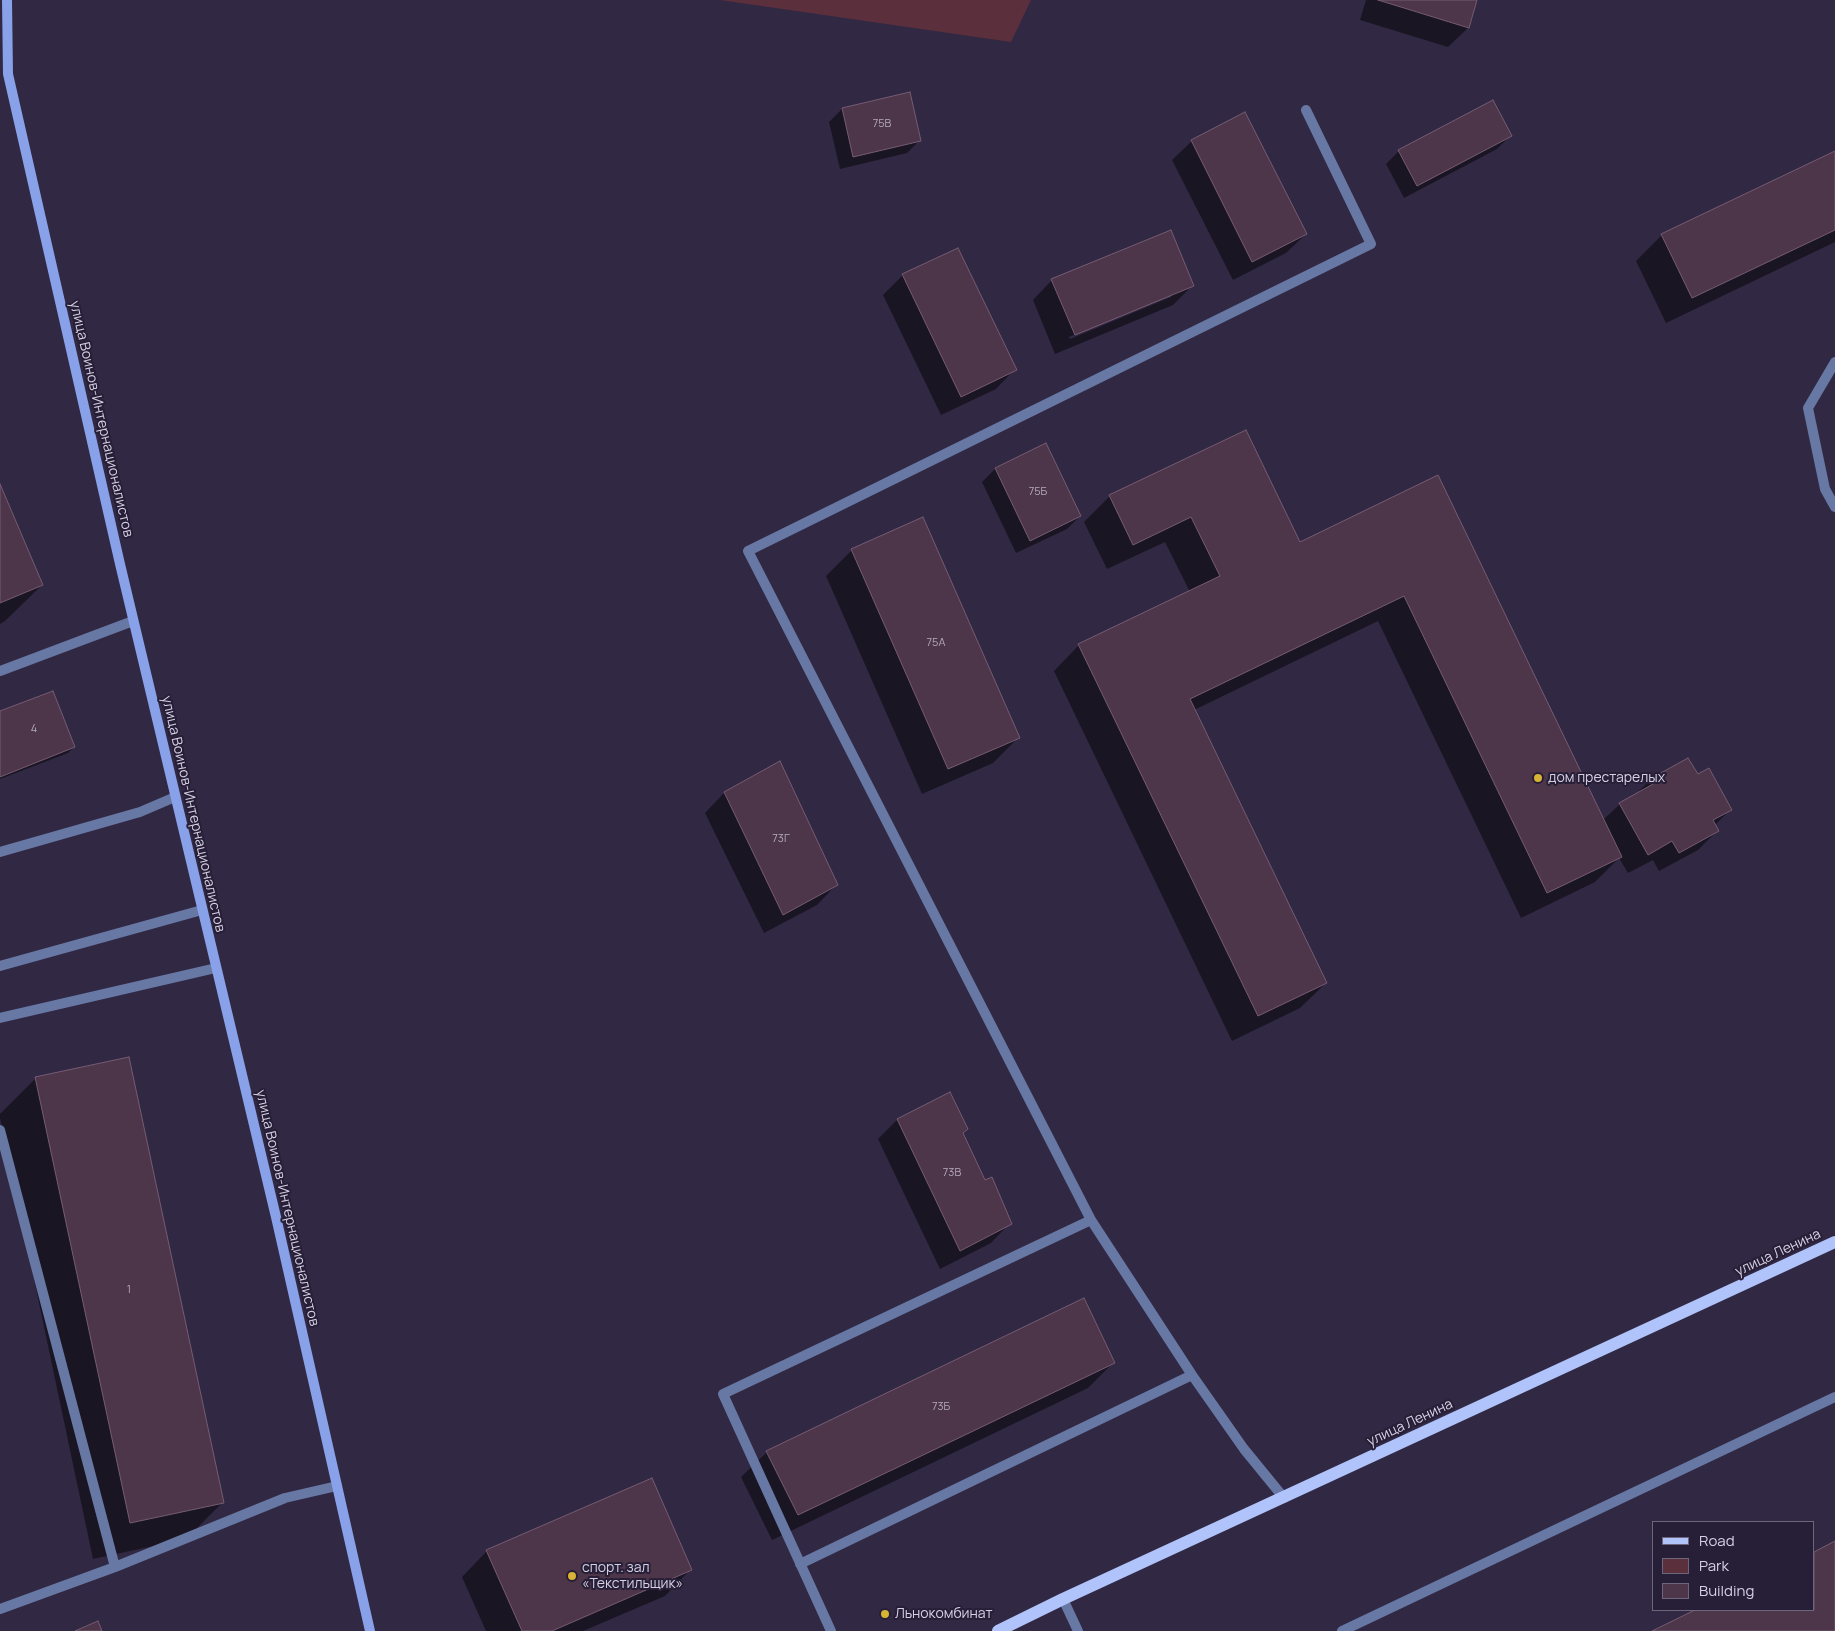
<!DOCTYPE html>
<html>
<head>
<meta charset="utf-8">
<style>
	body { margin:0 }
	#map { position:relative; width:1835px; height:1631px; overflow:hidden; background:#312843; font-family:Manrope,sans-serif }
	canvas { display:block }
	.legend { position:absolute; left:1652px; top:1521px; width:162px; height:90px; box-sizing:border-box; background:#271e38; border:1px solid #6d657c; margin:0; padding:6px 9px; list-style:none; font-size:15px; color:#d5d0e2 }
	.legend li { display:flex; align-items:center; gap:10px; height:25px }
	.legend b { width:25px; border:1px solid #6d657c }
</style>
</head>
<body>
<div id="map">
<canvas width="1835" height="1631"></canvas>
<ul class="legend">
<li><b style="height:6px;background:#b0c4fb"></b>Road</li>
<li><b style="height:14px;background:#5b2f3c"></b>Park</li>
<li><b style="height:14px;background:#4d354a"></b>Building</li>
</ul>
</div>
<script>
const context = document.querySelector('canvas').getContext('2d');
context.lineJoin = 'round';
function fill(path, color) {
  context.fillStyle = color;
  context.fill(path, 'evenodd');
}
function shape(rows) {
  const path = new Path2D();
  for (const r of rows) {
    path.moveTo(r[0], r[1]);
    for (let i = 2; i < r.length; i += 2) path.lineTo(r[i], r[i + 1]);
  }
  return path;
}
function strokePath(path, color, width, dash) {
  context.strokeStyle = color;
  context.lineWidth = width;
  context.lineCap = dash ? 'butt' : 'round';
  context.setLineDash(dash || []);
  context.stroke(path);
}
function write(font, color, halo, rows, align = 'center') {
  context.font = font + ' Manrope,sans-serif';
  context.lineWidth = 4;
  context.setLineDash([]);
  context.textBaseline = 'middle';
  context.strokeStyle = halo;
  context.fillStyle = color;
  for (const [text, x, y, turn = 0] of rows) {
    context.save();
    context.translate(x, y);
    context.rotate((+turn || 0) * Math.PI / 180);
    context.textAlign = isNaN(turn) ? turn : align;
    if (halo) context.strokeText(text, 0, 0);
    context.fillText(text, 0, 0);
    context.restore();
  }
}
const green = shape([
	[720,0,1031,0,1011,42]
]);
const shadow = shape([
	[1366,0,1476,0,1468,28,1448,47,1360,20],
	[842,109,920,140,907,153,840,169,829,122],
	[1510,136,1497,149,1404,198,1386,164,1399,151],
	[1192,141,1306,234,1286,253,1233,280,1172,160],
	[1835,152,1835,242,1666,323,1636,261,1662,235],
	[903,275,1015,369,996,389,941,415,883,295],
	[1052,280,1193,285,1173,305,1055,354,1033,300],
	[1171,294,1171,297,1070,339,1069,337],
	[1046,445,1080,516,1067,529,1016,553,982,482,995,469],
	[1438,477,1603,820,1620,804,1635,795,1650,780,1688,759,1697,776,1731,809,1715,825,1718,830,1698,850,1659,871,1653,860,1628,873,1619,858,1595,882,1521,918,1378,621,1194,710,1326,983,1300,1008,1232,1041,1054,671,1079,645,1190,592,1165,542,1107,569,1084,522,1110,496,1299,544],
	[0,487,42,585,5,621,0,624],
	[852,550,1019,737,993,763,922,794,826,576],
	[0,712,74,747,68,753,0,779],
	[780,762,836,885,817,905,764,933,705,813,724,793],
	[36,1078,222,1503,186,1539,93,1559,0,1118,0,1114],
	[950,1094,967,1129,962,1134,985,1182,1010,1223,991,1243,940,1269,878,1139,897,1120],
	[1114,1362,1088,1388,772,1540,741,1477,767,1452],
	[1835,1543,1835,1631,1655,1631,1698,1610,1814,1610,1814,1553],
	[487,1551,690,1570,665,1596,583,1631,486,1631,462,1577]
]);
const building = shape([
	[1378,0,1477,0,1469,28,1378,0],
	[910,92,921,141,853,157,842,108,910,92],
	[1493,100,1512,136,1417,186,1398,150,1493,100],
	[1245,112,1307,234,1252,262,1191,140,1245,112],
	[1835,151,1835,230,1692,298,1661,234,1835,151],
	[1171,230,1194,286,1075,335,1051,279,1171,230],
	[958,248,1017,370,961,397,902,274,958,248],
	[1246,430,1300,542,1438,475,1622,857,1547,893,1404,596,1190,699,1327,983,1258,1016,1078,644,1220,576,1191,517,1133,545,1109,495,1246,430],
	[1046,443,1081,516,1030,541,995,468,1046,443],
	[0,484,43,585,0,603,0,484],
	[923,517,1020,738,948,769,851,549,923,517],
	[53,691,75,747,0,777,0,711,53,691],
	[1688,758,1698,774,1709,768,1732,810,1713,820,1719,831,1679,853,1672,841,1648,855,1619,803,1653,784,1650,779,1688,758],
	[780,761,838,885,783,915,724,792,780,761],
	[129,1057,224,1503,130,1523,35,1077,129,1057],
	[950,1092,968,1129,963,1133,985,1180,992,1177,1012,1224,960,1251,897,1119,950,1092],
	[1084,1298,1115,1363,798,1515,766,1451,1084,1298],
	[652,1478,692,1570,552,1631,522,1631,486,1550,652,1478],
	[1835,1541,1835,1631,1652,1631,1695,1610,1814,1610,1814,1552,1835,1541],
	[98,1621,102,1631,75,1631,98,1621]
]);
const lane = shape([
	[1835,362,1808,408,1825,489,1835,507],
	[0,671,133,621],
	[0,852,140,812,175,797],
	[0,966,202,910],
	[0,1018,216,968],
	[0,1130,115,1567,285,1498,337,1486],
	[1284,1498,1244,1449,1192,1375,1091,1220,748,551,1371,244,1306,110],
	[800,1564,1192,1375],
	[1063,1599,1078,1631],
	[0,1609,115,1567],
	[831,1631,723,1394,1091,1220],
	[1342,1631,1835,1397]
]);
const secondary = shape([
	[7,0,8,74,120,564,276,1217,370,1631]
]);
const primary = shape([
	[998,1631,1063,1599,1835,1242]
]);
const markers = [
	[1538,778,5,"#d7b434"],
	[572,1576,5,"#d7b434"],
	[885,1614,5,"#d7b434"]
];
const numberNames = [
	["75В",882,124],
	["75Б",1038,492],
	["75А",936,643],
	["4",34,729],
	["73Г",781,839],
	["73В",952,1173],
	["1",129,1290],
	["73Б",941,1407]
];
const streetNames = [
	["улица Воинов-Интернационалистов",101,419,77],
	["улица Воинов-Интернационалистов",193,814,77],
	["улица Воинов-Интернационалистов",287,1208,77],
	["улица Ленина",1778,1253,-25],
	["улица Ленина",1410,1423,-25]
];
const poiNames = [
	["дом престарелых",1548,778],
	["спорт. зал",582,1568],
	["«Текстильщик»",582,1584],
	["Льнокомбинат",895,1614]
];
fill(green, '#5b2f3c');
fill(shadow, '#0007');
fill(building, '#4d354a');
strokePath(building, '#765c73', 1);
strokePath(lane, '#6878a4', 10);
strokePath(secondary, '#88a1e8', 10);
strokePath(primary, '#b0c4fb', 12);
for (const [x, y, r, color] of markers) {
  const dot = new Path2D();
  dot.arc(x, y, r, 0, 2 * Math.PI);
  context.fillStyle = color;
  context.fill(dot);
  strokePath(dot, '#271e38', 2);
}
write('11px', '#b3a9bc', null, numberNames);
write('14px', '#d5d0e2', '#271e38', streetNames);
write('14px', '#d5d0e2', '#271e38', poiNames, 'left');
</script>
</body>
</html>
